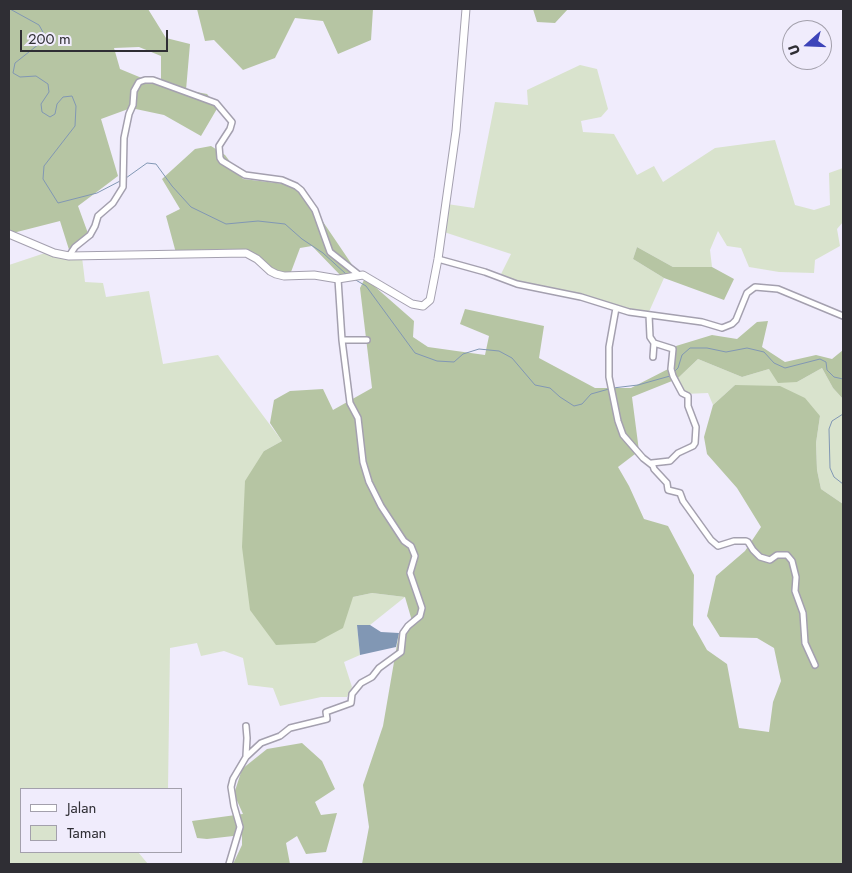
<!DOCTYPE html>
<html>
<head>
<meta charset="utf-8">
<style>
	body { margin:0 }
	#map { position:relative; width:852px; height:873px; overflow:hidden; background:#f0ecfc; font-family:Jost,sans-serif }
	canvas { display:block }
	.frame { position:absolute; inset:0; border:10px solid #2f2e34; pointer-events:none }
	.legend { position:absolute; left:20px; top:788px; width:162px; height:65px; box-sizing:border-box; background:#f0ecfc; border:1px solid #a3a0ac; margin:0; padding:6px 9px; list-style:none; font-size:15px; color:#2f2e34 }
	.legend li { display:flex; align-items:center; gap:10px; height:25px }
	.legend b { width:25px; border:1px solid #a3a0ac }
	.north { position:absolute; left:782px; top:20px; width:50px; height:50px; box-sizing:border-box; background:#f0ecfc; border:1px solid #a3a0ac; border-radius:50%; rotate:250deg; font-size:14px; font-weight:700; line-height:20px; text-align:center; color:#2f2e34 }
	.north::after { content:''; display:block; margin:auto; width:18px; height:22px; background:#3d44b9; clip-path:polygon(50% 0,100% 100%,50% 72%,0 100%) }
	.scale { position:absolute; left:20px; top:30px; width:148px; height:22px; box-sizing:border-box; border:2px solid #2f2e34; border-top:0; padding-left:6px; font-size:15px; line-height:18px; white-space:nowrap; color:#2f2e34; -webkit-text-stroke:4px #f0ecfc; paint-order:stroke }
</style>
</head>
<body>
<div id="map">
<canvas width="852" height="873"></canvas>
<div class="frame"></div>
<ul class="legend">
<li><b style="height:6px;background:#fff"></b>Jalan</li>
<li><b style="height:14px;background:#d9e3cd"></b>Taman</li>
</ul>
<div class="north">U</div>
<div class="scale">200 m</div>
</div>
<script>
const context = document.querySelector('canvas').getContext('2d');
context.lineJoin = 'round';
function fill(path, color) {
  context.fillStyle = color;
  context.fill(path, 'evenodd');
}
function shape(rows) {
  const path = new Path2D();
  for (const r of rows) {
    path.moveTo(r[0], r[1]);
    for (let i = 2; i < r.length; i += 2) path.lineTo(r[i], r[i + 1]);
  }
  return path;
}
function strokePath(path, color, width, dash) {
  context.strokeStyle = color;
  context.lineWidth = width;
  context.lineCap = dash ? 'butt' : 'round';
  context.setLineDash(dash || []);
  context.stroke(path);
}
const green = shape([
	[580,65,597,69,608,109,601,117,581,121,583,132,614,134,637,175,654,166,663,182,715,148,775,140,795,205,814,210,830,205,829,173,843,168,843,222,837,229,840,246,815,260,814,273,779,272,749,267,741,248,727,246,718,231,710,250,712,267,673,267,637,247,633,259,664,278,648,314,571,291,526,285,501,274,511,254,444,232,447,204,474,208,495,102,528,105,527,90],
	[45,253,82,257,85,282,103,283,106,297,149,291,163,364,218,355,282,441,264,451,353,597,372,593,405,597,370,625,357,625,360,655,344,662,352,687,347,697,321,697,280,706,273,688,248,685,243,658,224,651,201,656,197,643,170,648,168,789,21,789,21,852,138,852,148,864,9,864,9,265],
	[698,359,742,377,769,369,797,382,822,368,833,388,843,399,843,504,821,489,817,470,816,443,820,416,735,385,713,405,708,393,684,394,677,379]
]);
const forest = shape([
	[9,9,148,9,166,38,190,44,186,90,207,94,218,107,201,136,164,115,131,108,101,119,118,176,78,206,89,236,71,256,60,221,9,234],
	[139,47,161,56,161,86,120,69,114,48],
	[197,9,373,9,371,40,338,54,323,21,295,18,275,58,243,70,214,40,205,41],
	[533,9,568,9,555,23,537,22],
	[211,146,225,155,243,179,293,185,313,207,357,272,344,279,312,246,300,248,288,280,268,272,249,252,176,253,166,216,180,209,162,179,195,149],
	[637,247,673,267,712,267,734,279,724,300,664,278,633,259],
	[365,278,414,321,413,337,428,347,485,355,489,336,460,324,465,309,544,326,539,358,595,388,631,388,674,366,676,346,712,335,737,339,757,322,768,321,762,347,785,362,816,355,832,359,843,350,843,399,833,388,822,368,797,382,778,383,769,369,742,377,698,359,677,379,632,397,639,451,618,467,629,486,644,519,668,526,694,575,693,625,707,650,727,664,739,728,769,732,773,702,781,681,774,648,757,638,720,637,707,616,716,576,745,551,761,527,737,488,707,454,704,437,713,405,735,385,780,386,805,398,820,416,816,443,817,470,821,489,843,504,843,864,362,864,369,827,363,785,383,726,399,633,412,621,405,597,372,593,353,597,343,628,315,643,276,645,250,610,242,547,245,481,264,451,282,441,270,423,274,400,290,391,323,389,333,410,372,388,360,288],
	[302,743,322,761,335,789,315,802,321,815,337,813,326,852,306,854,297,836,286,843,290,864,233,864,242,845,242,835,207,839,197,838,192,821,243,814,234,794,242,769,267,749]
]);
const water = shape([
	[357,625,370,625,381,632,399,633,396,647,360,655]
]);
const stream = shape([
	[10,9,39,25,44,34,39,44,15,63,13,73,20,77,36,76,48,84,49,92,41,104,42,112,50,117,55,114,57,104,63,97,72,96,76,106,75,126,44,166,43,179,58,203,97,193,122,180],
	[126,178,147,163,156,164,172,186,191,207,226,224,258,221,285,224,302,239,323,253,346,274],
	[354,279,366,286,415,353,437,361,454,362,463,354,479,349,499,351,512,358,535,385,550,388,560,397,574,406,582,404,591,394,609,389],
	[675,371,678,368,682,355,690,348,707,348,726,352,747,348,764,352,774,363,785,368,820,359,826,362,827,370,834,377,843,379],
	[613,388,638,385,670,376],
	[843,414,832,421,829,429,830,468,834,477,843,484]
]);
const street = shape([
	[69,256,75,247,90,235,95,226,98,216,113,203,123,187,124,138,129,114,133,105,134,91,139,82,145,80,153,80,216,103,232,122,230,129,219,146,220,158,222,161,245,175,282,180,296,186,301,190,315,210,330,252,359,275],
	[438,259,485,272,517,284,581,297,629,312,702,322,722,328,732,324,736,320,747,293,755,287,778,289,843,316],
	[616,308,609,347,609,377,618,421,623,435,643,458,652,465],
	[649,315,650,337,654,343,653,357],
	[342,340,367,340],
	[654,343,673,349,671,369,673,376,682,393,688,396,688,406,696,427,695,443,693,446,678,453,670,461,652,463,654,469,667,483,668,490,680,493,683,501,711,540,718,546,734,541,746,541,748,542,753,550,760,557,770,560,777,555,787,555,792,561,796,577,795,591,803,613,805,643,815,665],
	[246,756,247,738,246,726],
	[229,864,240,827,234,806,231,787,233,779,246,757,261,743,280,736,290,728,327,719,326,712,351,703,352,694,361,683,372,677,379,668,401,652,403,633,408,626,420,616,422,608,410,573,415,556,411,546,404,541,381,506,369,482,363,462,358,418,350,403,342,340,338,279]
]);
const secondary = shape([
	[9,234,54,253,69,256,246,253,257,259,270,271,276,274,284,276,314,275,338,279,363,275,412,304,423,306,430,300,438,259,456,131,466,9]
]);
fill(green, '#d9e3cd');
fill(forest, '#b6c5a3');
fill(water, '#8197b4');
strokePath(stream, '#8197b4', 1);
strokePath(street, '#a4a0af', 8);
strokePath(secondary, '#a4a0af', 9);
strokePath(street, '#fff', 5);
strokePath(secondary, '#fff', 7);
</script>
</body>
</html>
